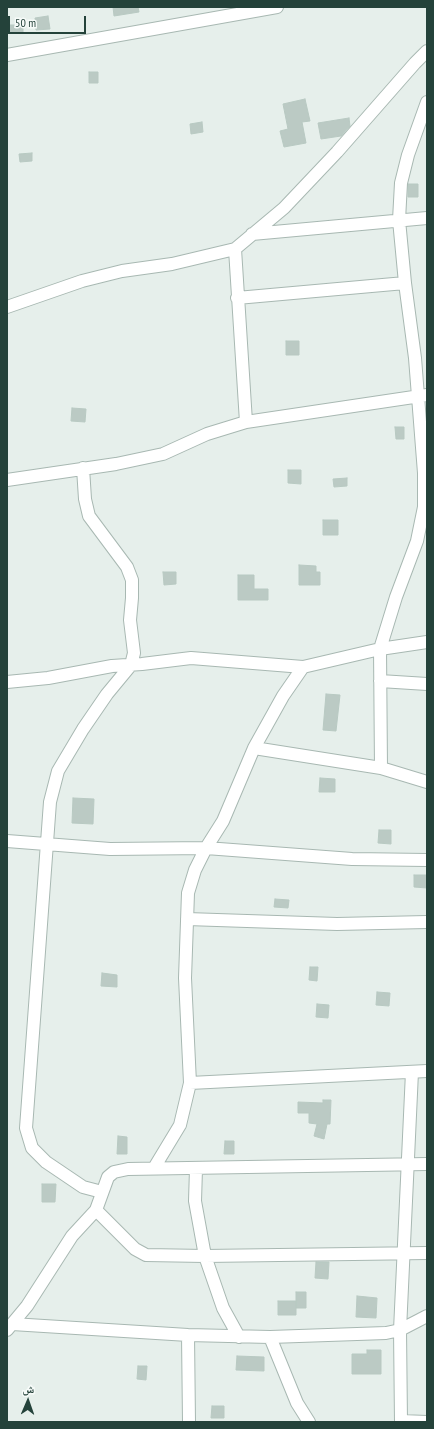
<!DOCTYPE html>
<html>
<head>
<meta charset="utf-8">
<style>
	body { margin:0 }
	#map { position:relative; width:434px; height:1429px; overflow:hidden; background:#e6efeb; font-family:"PT Sans Narrow","Noto Naskh Arabic",sans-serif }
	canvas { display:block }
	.frame { position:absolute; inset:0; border:8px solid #24423a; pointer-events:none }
	.north { position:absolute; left:8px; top:1381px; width:40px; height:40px; -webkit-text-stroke:3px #f7fbf9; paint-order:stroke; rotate:2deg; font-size:11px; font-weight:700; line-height:16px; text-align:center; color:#24423a }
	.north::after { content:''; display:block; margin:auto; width:14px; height:18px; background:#24423a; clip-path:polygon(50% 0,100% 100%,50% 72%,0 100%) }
	.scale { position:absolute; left:8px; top:16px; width:78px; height:18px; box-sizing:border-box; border:2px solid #24423a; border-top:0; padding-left:5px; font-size:12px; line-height:14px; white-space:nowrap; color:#24423a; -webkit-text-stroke:3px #f7fbf9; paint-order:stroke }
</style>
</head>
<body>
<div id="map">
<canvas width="434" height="1429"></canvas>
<div class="frame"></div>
<div class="north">ش</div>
<div class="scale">50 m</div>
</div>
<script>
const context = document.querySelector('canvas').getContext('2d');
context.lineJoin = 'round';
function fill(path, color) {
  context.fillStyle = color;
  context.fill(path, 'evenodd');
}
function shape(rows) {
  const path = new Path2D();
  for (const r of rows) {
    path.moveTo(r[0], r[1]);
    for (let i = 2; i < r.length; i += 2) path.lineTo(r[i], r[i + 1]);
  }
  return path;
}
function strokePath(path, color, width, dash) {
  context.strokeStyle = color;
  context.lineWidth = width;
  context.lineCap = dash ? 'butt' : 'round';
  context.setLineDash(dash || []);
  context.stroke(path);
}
const building = shape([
	[113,7,138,7,139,12,114,16,113,7],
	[48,16,50,29,36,30,35,18,48,16],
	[9,25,23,25,23,33,9,33,9,25],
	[89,72,98,72,98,83,89,83,89,72],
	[305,99,310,121,302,122,306,143,284,147,280,131,288,129,283,104,305,99],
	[349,118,350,126,341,136,321,139,318,123,349,118],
	[202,122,203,132,191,134,190,124,202,122],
	[32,153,32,161,20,162,19,154,32,153],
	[408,184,418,184,418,197,408,197,408,184],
	[286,341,299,341,299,355,286,355,286,341],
	[72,408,86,409,85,422,71,421,72,408],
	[395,427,404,427,404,439,396,439,395,427],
	[288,470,301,470,301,484,288,483,288,470],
	[347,478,347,486,334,487,333,479,347,478],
	[323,520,338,520,338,535,323,535,323,520],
	[299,565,316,566,316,572,320,572,320,585,299,585,299,565],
	[163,572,176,572,176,584,164,585,163,572],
	[238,575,254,575,254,589,268,589,268,600,238,600,238,575],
	[326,694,340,695,336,731,323,730,326,694],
	[320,778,335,779,335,792,319,792,320,778],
	[73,798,94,799,93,824,72,823,73,798],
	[379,830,391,830,391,844,378,843,379,830],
	[414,875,427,875,427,888,414,887,414,875],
	[275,899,289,900,288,908,274,907,275,899],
	[310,967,318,967,317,981,309,980,310,967],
	[102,973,117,975,117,987,101,986,102,973],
	[377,992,390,993,389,1006,376,1005,377,992],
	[317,1004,329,1005,328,1018,316,1017,317,1004],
	[323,1100,331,1100,330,1124,327,1124,324,1139,314,1136,317,1124,309,1123,309,1113,298,1113,298,1102,323,1103,323,1100],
	[118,1136,127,1137,127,1154,117,1154,118,1136],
	[225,1141,234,1141,234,1154,224,1154,225,1141],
	[42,1184,56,1184,55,1202,42,1202,42,1184],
	[316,1262,329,1262,328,1279,315,1278,316,1262],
	[296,1292,306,1292,306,1308,296,1308,296,1292],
	[357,1296,377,1298,376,1318,356,1317,357,1296],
	[278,1301,296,1301,296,1315,278,1315,278,1301],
	[367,1350,381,1350,381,1374,352,1374,352,1354,367,1354,367,1350],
	[237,1356,264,1357,264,1371,236,1370,237,1356],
	[138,1366,147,1366,146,1380,137,1379,138,1366],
	[212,1406,224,1406,224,1418,211,1418,212,1406]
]);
const minor = shape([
	[7,55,277,7],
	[252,234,427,218],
	[235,249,246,422],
	[237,298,405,283],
	[7,307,82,281,122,271,172,264,235,249,284,208,337,152,415,63,427,51],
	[83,468,85,499,89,516,127,567,132,580,132,598,130,620,134,653,131,665,107,694,83,729,58,771,50,802,26,1128,32,1148,46,1162,83,1187,102,1192],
	[7,480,116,464,163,454,207,434,246,422,427,395],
	[380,681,427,684],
	[7,682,48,678,112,666,142,664,191,658,303,667,380,649,427,642],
	[254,748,381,768,427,782],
	[381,768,380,649,396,597,417,541,424,507,424,473,415,358,405,283,399,220,401,183,408,155,427,102],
	[7,841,110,849,206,848,352,859,427,860],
	[187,919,337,924,427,922],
	[190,1083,427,1071],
	[154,1168,180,1125,190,1083,185,978,188,893,195,870,206,848,223,821,254,748,283,696,303,667],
	[196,1169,195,1201,205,1256,223,1308,239,1337],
	[96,1210,135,1249,146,1255,205,1256,427,1253],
	[12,1324,188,1335,270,1337,386,1333,400,1330,427,1316],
	[7,1330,27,1306,72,1236,96,1210,108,1177,114,1172,128,1169,427,1164],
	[188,1335,189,1422],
	[270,1337,297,1403,309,1422],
	[401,1421,427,1422],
	[401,1422,400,1330,412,1072]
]);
fill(building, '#bbcac4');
strokePath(building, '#b8c9c2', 1);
strokePath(minor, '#a8b8b2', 14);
strokePath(minor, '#fff', 12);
</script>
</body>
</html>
